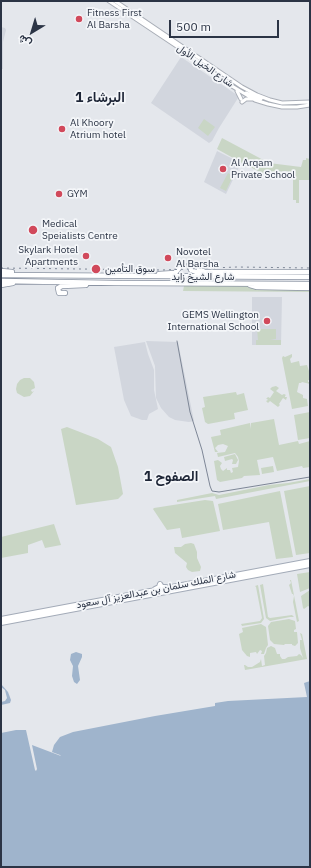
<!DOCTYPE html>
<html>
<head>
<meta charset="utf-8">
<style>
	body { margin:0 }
	#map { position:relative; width:311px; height:868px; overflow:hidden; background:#e4e7ec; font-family:"IBM Plex Sans",Vazirmatn,sans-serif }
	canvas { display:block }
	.frame { position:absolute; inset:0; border:2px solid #2b3445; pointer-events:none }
	.north { position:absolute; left:12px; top:12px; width:40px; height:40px; -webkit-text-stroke:3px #f4f6f9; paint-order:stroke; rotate:218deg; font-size:11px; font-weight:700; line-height:16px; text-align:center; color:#2b3445 }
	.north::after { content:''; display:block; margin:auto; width:14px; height:18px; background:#2b3445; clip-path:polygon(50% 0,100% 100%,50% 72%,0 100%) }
	.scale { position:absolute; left:169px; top:20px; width:110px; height:18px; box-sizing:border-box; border:2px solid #2b3445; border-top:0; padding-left:5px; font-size:12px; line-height:14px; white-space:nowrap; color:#2b3445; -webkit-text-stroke:3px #f4f6f9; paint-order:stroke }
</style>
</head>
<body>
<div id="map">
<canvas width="311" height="868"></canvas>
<div class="frame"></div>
<div class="north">ش</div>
<div class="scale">500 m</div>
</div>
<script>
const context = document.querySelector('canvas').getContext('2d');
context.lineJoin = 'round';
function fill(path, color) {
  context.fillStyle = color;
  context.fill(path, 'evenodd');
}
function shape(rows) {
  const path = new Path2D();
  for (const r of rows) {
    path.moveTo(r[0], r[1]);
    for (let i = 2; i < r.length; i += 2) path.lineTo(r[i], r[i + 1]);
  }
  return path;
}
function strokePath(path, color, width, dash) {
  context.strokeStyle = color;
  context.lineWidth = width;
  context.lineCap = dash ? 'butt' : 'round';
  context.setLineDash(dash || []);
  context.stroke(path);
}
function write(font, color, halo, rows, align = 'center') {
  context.font = font + ' "IBM Plex Sans",Vazirmatn,sans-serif';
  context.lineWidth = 3.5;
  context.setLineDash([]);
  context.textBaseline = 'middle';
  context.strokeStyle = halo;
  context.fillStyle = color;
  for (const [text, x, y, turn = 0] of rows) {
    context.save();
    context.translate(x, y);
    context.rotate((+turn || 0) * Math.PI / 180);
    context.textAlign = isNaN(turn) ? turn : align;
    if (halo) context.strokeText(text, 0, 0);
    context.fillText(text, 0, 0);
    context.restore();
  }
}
const built = shape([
	[1,27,5,28,6,30,3,42,3,69,1,69],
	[181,57,237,95,238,98,219,128,212,141,209,143,151,103],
	[217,151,241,163,226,194,204,182],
	[252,297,282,297,281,345,252,345],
	[146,341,178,342,194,421,189,422,175,420,169,417,161,408,156,398,155,366],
	[145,342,148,354,154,370,154,390,158,409,149,414,147,420,142,420,131,416,124,400,114,347]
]);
const green = shape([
	[204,119,215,127,208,136,198,128],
	[222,138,269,163,301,167,303,160,306,160,306,158,310,159,310,180,299,180,299,203,296,203,296,200,293,200,293,176,287,171,262,173,244,164,217,149],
	[228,173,233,176,226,191,220,188],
	[232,285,310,289,310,292,183,291,184,286],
	[257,329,276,329,276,339,270,340,281,340,281,345,256,345,256,340,258,340],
	[292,354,292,357,290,359,291,363,299,361,300,366,307,365,310,374,310,380,308,380,308,382,310,382,310,384,302,382,301,383,299,383,297,392,303,395,303,398,307,399,308,406,292,409,282,358,283,356,285,357],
	[24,378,30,378,34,382,35,388,31,390,32,392,34,391,30,396,24,397,17,393,16,389,17,384,20,380],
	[276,386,279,388,276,391,282,395,284,394,286,395,285,396,285,397,287,397,286,400,283,398,279,404,280,405,278,407,270,401,268,403,266,401,268,400,267,399,266,399,268,397,270,398,274,392,270,389,272,387],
	[236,392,237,395,244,393,248,410,234,413,235,419,208,424,205,422,202,408,205,407,203,397],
	[310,412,310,438,298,440,294,415],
	[274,419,279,445,298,441,299,444,310,441,310,467,303,468,302,466,277,471,273,457,257,460,260,475,244,476,242,478,220,482,217,480,214,461,218,460,222,463,220,466,221,469,223,471,227,468,227,470,230,470,231,473,233,472,232,468,238,467,239,461,238,457,235,453,218,457,217,453,225,452,228,446,223,444,218,445,215,448,218,452,215,452,211,437,221,435,220,430,250,423,251,429,251,423],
	[67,427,98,439,111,447,118,467,123,494,118,499,76,505,61,429],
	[235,454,238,460,236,464,232,464,233,460,232,459,225,461,224,457],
	[273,466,274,472,262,474,261,468],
	[310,479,310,481,216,499,215,496,177,502,177,500,212,493,219,495,269,485,288,483],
	[310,486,310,553,296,555,284,491],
	[280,491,293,557,276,559,269,522,223,530,218,504],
	[205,500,213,501,220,531,182,538,180,528,167,530,153,509,154,508],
	[54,524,61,545,45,548,42,540,28,545,28,553,1,558,1,537],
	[191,543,194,544,197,552,197,558,201,567,200,571,192,572,188,570,186,567,187,563,175,553,174,547,181,547,185,544],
	[310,572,310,588,300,592,297,574],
	[290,580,291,580,299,621,297,622,293,602,294,596,293,594,292,594,289,585,291,583],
	[263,584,268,617,270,618,292,615,294,617,290,617,270,621,266,618,260,585],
	[258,585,264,619,261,623,242,626,241,624,260,621,262,618,256,587,255,586],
	[310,590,310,607,308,606,304,609,303,608,301,596],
	[289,619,295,621,296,629,294,630,294,632,297,632,298,643,295,646,292,645,292,644,285,644,284,645,274,644,270,640,268,626,271,622],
	[261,624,266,627,268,645,266,648,264,654,261,654,262,651,260,650,257,654,256,652,250,653,250,657,247,656,242,650,239,634,243,632,242,628],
	[300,633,302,634,307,659,245,670,244,665,245,665,248,667,252,667,260,662,261,659,262,666,265,665,264,656,266,653,267,648,271,646,275,648,277,654,280,654,280,656,282,659,285,659,288,657,297,656,299,654,301,655,303,658,300,648,300,640,302,640]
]);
const water = shape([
	[76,652,82,654,82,657,78,666,80,680,77,684,74,682,72,676,73,666,70,660,71,654],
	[310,681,310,867,1,867,1,733,16,730,26,730,35,770,36,771,37,769,32,745,61,756,60,755,52,752,54,745,60,737,73,732,155,716,215,706,215,703,228,701,307,697,304,683],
	[1,684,8,692,11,700,10,703,1,705,1,702,5,701,7,698,5,690,1,687]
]);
const secondary = shape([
	[109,1,184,51,227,83,255,100,268,104,282,107,297,107,310,105],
	[115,1,242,87,257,95,270,100,282,103,310,102],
	[237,91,241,99],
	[246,93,261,99],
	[242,102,246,99,252,99]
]);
const primary = shape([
	[155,589,159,587,160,584,162,587,166,587],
	[1,619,310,561],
	[1,623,310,565]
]);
const highway = shape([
	[189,265,191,270,196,272,310,272],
	[1,271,12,272],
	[203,271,199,270,199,266,202,265,212,267],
	[159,274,175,273,179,268],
	[1,275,310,277],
	[1,281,115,283,310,284],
	[1,285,13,283],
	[250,285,257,287,310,288],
	[65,293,59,293,58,288,62,286,86,285]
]);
const tram = shape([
	[177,341,190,412,202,450,210,486,212,491,219,492,310,477]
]);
const rail = shape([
	[1,268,162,270,237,267,310,268]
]);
const markers = [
	[79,19,4,"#d1495b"],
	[62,129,4,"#d1495b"],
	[223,169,4,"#d1495b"],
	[59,194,4,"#d1495b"],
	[33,230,5,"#d1495b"],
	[86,256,4,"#d1495b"],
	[168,258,4,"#d1495b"],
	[96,269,5,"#d1495b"],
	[267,321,4,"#d1495b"]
];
const poiNames = [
	["Fitness First",87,13],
	["Al Barsha",87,25],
	["Al Khoory",70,123],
	["Atrium hotel",70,135],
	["Al Arqam",231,163],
	["Private School",231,175],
	["GYM",67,194],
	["Medical",42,224],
	["Speialists Centre",42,236],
	["Skylark Hotel",78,250,"right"],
	["Apartments",78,262,"right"],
	["Novotel",176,252],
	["Al Barsha",176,264],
	["سوق التأمين",105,269],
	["GEMS Wellington",259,315,"right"],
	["International School",259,327,"right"]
];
const streetNames = [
	["شارع الخيل الأول",205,66,35],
	["شارع الشيخ زايد",203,277],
	["شارع الملك سلمان بن عبدالعزيز آل سعود",156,590,-11]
];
const districtNames = [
	["البرشاء 1",100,98],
	["الصفوح 1",171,477]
];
fill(built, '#d2d6de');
fill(green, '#c9d6c5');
fill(water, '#9fb4cc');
strokePath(secondary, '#a9aeb7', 5);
strokePath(primary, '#a3abb8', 6);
strokePath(highway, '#8b94a3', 6);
strokePath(secondary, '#fff', 3);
strokePath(primary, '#fff', 4);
strokePath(highway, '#fff', 4.5);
strokePath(tram, '#7d8696', 1);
strokePath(rail, '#7d8696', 1, [2, 4]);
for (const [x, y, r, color] of markers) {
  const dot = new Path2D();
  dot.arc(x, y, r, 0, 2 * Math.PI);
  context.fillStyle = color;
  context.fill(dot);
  strokePath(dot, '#f4f6f9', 1.5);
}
write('10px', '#2b3445', '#f4f6f9', poiNames, 'left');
write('10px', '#2b3445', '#f4f6f9', streetNames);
write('bold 14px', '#1d2536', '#f4f6f9', districtNames);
</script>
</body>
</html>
